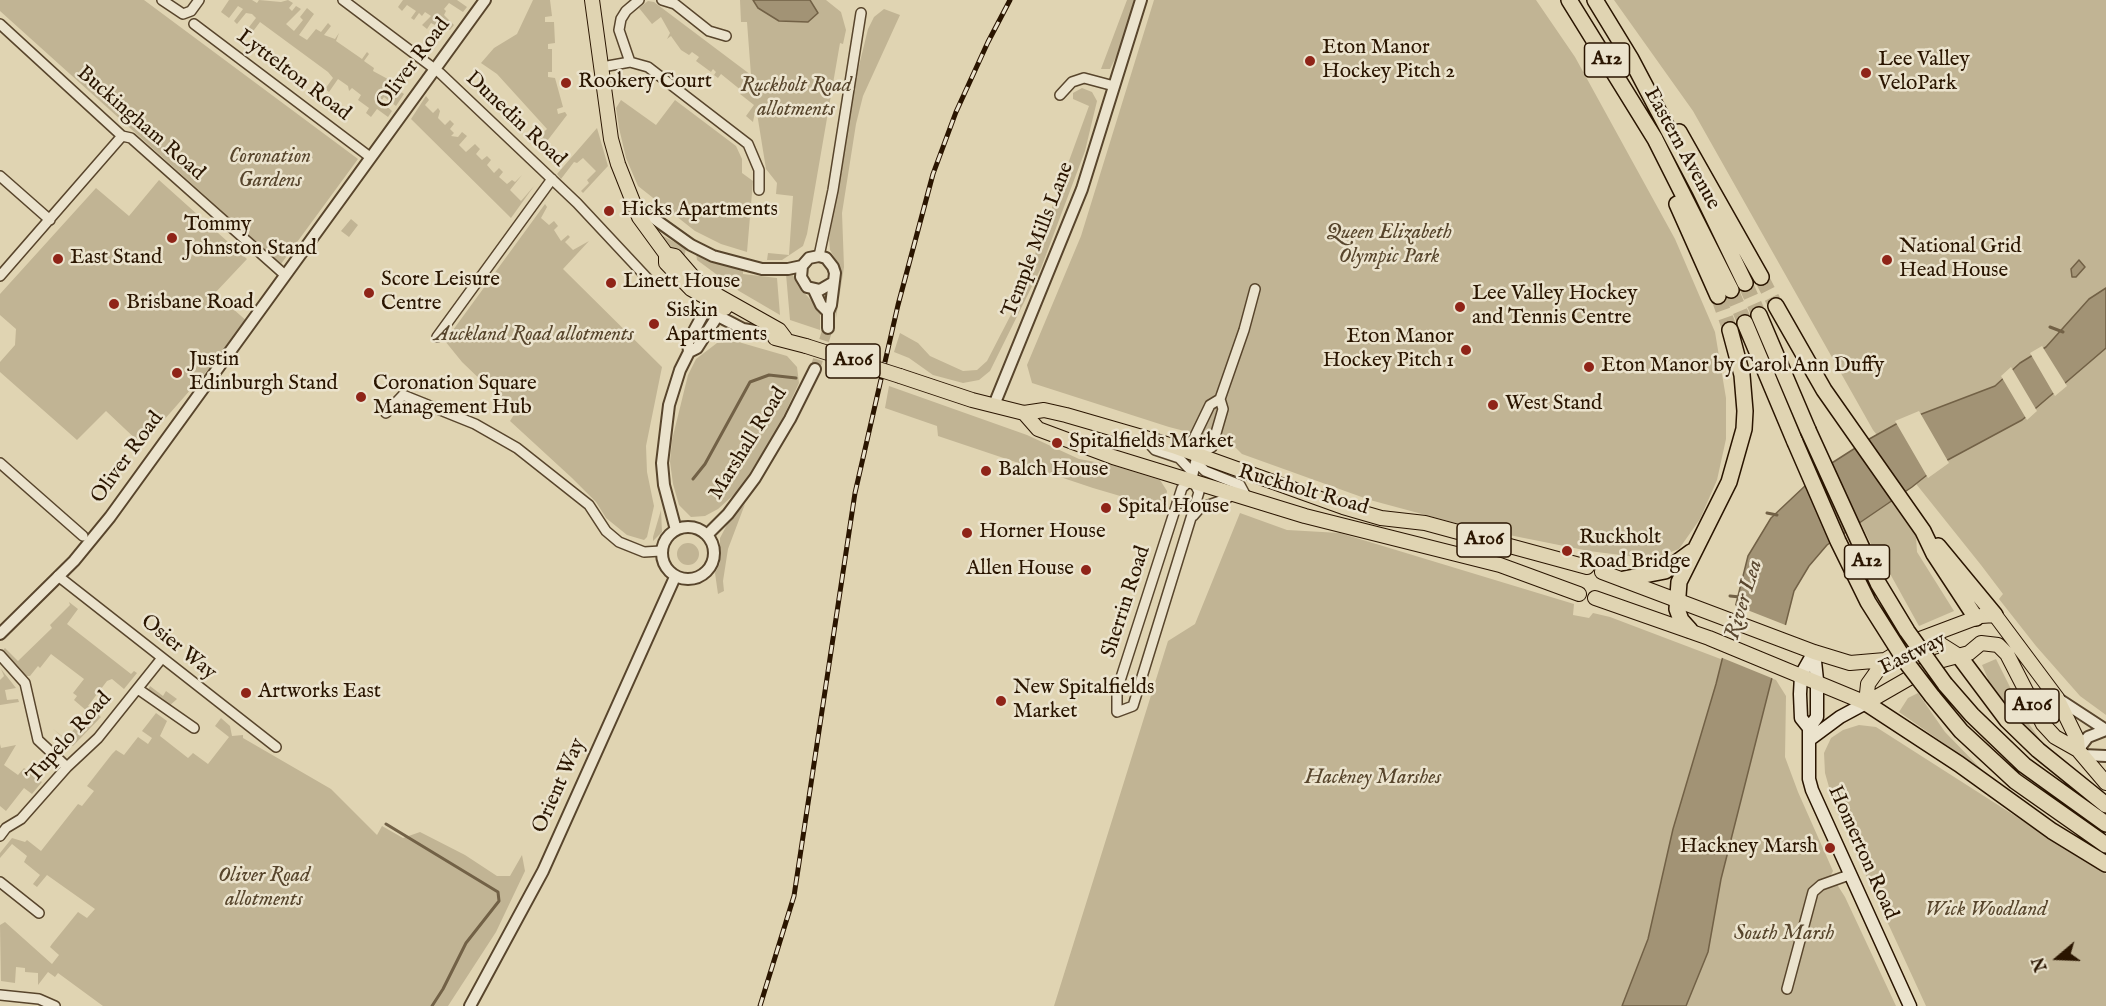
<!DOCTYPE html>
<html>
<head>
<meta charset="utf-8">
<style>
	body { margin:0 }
	#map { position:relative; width:2106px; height:1006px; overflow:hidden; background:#e0d4b2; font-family:"IM FELL English",serif }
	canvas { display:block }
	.north { position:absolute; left:2028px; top:928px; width:60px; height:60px; -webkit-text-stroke:4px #ebe3cd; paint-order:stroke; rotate:251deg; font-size:16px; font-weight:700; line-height:24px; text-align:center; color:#2a1500 }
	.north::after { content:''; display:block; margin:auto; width:21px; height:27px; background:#2a1500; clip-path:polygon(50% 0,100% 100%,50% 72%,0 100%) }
</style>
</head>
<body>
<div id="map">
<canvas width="2106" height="1006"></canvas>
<div class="north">N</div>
</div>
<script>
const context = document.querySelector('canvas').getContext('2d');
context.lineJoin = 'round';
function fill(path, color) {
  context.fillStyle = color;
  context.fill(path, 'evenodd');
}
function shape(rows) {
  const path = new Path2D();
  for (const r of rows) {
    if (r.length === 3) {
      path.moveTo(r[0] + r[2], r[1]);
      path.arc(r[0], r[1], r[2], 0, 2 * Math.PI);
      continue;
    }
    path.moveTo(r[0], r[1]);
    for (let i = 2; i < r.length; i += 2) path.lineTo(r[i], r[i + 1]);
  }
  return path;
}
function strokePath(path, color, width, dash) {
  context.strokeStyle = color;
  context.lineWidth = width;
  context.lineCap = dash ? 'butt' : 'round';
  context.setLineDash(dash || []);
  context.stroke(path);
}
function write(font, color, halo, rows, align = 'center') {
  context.font = font + ' "IM FELL English",serif';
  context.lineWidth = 5;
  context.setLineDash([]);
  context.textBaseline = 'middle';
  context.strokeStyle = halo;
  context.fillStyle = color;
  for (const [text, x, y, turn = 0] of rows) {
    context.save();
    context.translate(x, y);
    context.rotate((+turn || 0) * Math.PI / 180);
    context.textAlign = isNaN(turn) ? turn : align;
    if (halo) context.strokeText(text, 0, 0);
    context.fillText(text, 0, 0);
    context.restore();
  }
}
const green = shape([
	[0,0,144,0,358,159,281,264,0,11],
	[229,0,252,0,257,3,259,0,281,2,288,0,293,3,289,8,292,11,296,6,301,9,286,24,294,31,303,20,300,17,307,8,314,14,299,35,307,40,316,29,321,32,328,23,331,26,324,35,335,39,339,33,336,41,362,59,367,52,369,54,364,61,374,68,373,71,397,84,402,78,406,82,400,91,404,94,396,106,384,97,381,101,392,111,388,117,377,109,371,117,366,113,369,108,358,100,361,95,352,88,349,91,348,86,338,79,329,92,325,89,333,78,328,72,260,22,251,34,246,31,256,18,252,14,246,13,237,24,234,21,243,9,238,6,229,18,221,12],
	[403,0,457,0,467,7,463,12,449,3,444,9,446,11,444,15,454,25,450,30,438,21,435,25,431,23,427,29,422,25,431,16,425,12,422,16,419,13,414,20,411,18,416,11,407,5,402,11,398,7],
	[533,0,550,0,552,16,545,17,545,22,554,22,555,43,548,44,548,49,552,49,552,72,548,72,548,77,555,78,563,107,557,109,558,114,565,112,567,115,541,149,534,141,547,129,497,74,481,63,494,48,517,34],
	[740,0,826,0,841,12,846,30,843,44,840,43,807,234,803,246,782,260,767,260,768,253,789,255,793,196,776,194,777,183,766,169,756,107,753,122,746,116,754,105,740,94,742,91,721,74,718,78,714,75,716,72,713,69,711,72,696,61,699,57,692,52,689,55,681,50,671,36,667,39,670,33,661,17,652,24,639,8,648,1,654,2,751,75,747,22,741,22],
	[1127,0,1134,0,1121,47,1110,69,1101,69],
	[1154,0,1536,0,1575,57,1675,239,1715,332,1726,398,1726,439,1717,480,1700,519,1679,549,1652,559,1589,551,1474,528,1370,500,1242,454,1231,443,1169,427,1032,383,1027,365,1081,236],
	[1614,0,2106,0,2106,715,2080,696,2036,646,1999,599,2003,594,1981,565,1873,430,1693,111],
	[884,9,900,15,863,96,856,124,842,213,844,267,836,318,834,303,840,267,830,250,829,239,856,78,868,29,874,17],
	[1082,88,1092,92,1097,101,1085,151,1041,268,990,371,979,380,963,383,933,375,909,358,894,352,900,333,918,343,930,356,963,371,977,370,987,361,1018,301,1089,106,1073,99,1073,93],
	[426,96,429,100,425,105,433,113,438,108,440,111,438,118,445,125,450,120,454,124,450,129,454,133,451,136,458,137,462,132,467,136,459,145,466,152,475,144,480,149,476,154,482,160,487,156,491,160,487,165,494,173,499,168,503,172,499,177,507,184,512,180,515,182,522,175,510,190,521,201,534,186,511,218,411,119],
	[621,100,656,125,675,100,736,146,742,159,742,173,753,181,747,252,721,244,695,231,638,186,626,158,619,128,616,108],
	[597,128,608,166,583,193,581,191,589,183,587,180,596,171,583,158,577,163,574,162,561,179,557,174],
	[159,180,247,259,215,293,249,323,142,445,106,411,77,440,0,372,0,362,15,345,16,329,0,315,0,294,96,188,129,216],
	[545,204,547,207,541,218,549,225,554,221,558,226,554,230,561,241,568,235,570,237,565,242,573,250,589,241,563,269,662,367,646,446,647,472,654,506,647,537,644,540,627,535,606,518,596,502,572,478,510,421,515,413,462,362,445,341],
	[351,219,358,225,349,237,341,231],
	[663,236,686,248,684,259,700,272,700,278,661,239],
	[696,252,743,271,743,274,777,278,780,315,739,291,697,260],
	[792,273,798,286,820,310,820,330,790,320,786,274],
	[735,341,787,356,797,367,799,383,777,430,739,490,718,509,705,516,691,517,679,505,673,484,670,462,672,440,688,375,696,359,717,343],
	[889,386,1027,435,1079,459,1112,465,1160,480,1167,491,1165,504,1161,508,1093,488,938,436,937,426,885,408],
	[1891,501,1916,536,1917,552,1954,611,1919,626,1888,570,1880,562,1860,522],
	[745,504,728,549,723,581,724,591,718,594,715,573,720,563,720,538,730,519],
	[661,510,662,532,653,541,653,537],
	[1240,513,1287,530,1340,533,1574,604,1573,615,1589,618,1593,613,1610,617,1776,680,1786,696,1785,757,1798,792,1833,871,1831,875,1845,897,1896,1006,1054,1006,1168,641,1195,624],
	[688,554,11],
	[69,602,78,609,67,624,131,674,134,671,137,673,124,689,112,679,107,681,88,706,101,717,73,746,53,729,66,739,88,712,74,700,77,696,73,693,84,679,51,654,40,668,38,666,30,676,25,676,3,650,5,648,18,661,52,628,50,625,70,605],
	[1996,659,2027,721,2041,741,2018,723,1985,682,1988,679,1982,665],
	[1,669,16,688,5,690,7,700,18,699,19,702,0,705,0,680,4,676],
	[150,686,163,696,166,691,177,699,168,707,150,695,148,690],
	[1918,693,1945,732,1982,770,1899,712,1908,698],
	[156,713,167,721,160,736,188,758,193,753,208,764,229,737,215,726,221,718,230,726,232,736,243,735,243,738,331,789,377,835,382,826,403,838,420,832,465,855,497,876,510,876,522,855,525,871,496,932,448,1006,103,1006,58,973,55,977,48,972,38,985,38,973,25,972,25,968,16,967,15,983,1,981,0,925,5,922,52,964,59,955,50,947,52,944,78,912,87,918,95,909,47,875,37,887,33,884,40,875,24,862,27,856,12,844,0,858,0,853,12,838,25,842,27,840,41,851,78,804,82,806,94,791,87,786,112,754,116,750,124,755,138,737,148,744,152,738,142,731],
	[1859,725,1876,727,2106,874,2106,1006,1926,1006,1835,808,1825,773,1824,753,1831,738,1843,730],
	[0,744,1,748,16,745,4,765,18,775,24,768,42,782,32,794,24,788,6,811,0,806]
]);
const water = shape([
	[753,0,810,0,818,13,808,22,779,21,758,8,753,0],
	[2079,260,2085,267,2076,277,2072,277,2071,269,2079,260],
	[2106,288,2106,348,2022,420,1942,463,1912,487,1827,545,1809,566,1794,591,1721,879,1708,952,1686,1006,1622,1006,1648,939,1673,829,1716,684,1748,556,1771,518,1824,468,1871,438,1898,423,1995,386,2020,363,2046,347,2089,299,2106,288]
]);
const pier = shape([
	[2042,346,2067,386,2055,396,2030,353],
	[2011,367,2037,411,2027,420,2001,376],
	[1919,411,1949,463,1928,478,1895,421],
	[1732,604,1788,626,1774,679,1720,657]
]);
const stream = shape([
	[2050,327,2063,332],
	[693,479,705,464,750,382,769,375,796,378],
	[1767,513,1777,515],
	[1730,596,1740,597],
	[386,824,498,892,499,901,466,943,443,989,432,1006]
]);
const tertiaryTunnel = shape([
	[815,369,828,328]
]);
const trunkTunnel = shape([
	[1761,277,1776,306],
	[1745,283,1759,315],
	[1731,290,1745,323],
	[1718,296,1730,330]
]);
const minor = shape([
	[162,0,183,14,191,11,199,0],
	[343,0,440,73,577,203,649,280],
	[662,0,675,4,709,31,726,36],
	[0,24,122,136,131,138,285,275],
	[194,24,370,157],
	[630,62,619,30,621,19,626,11,639,0],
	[602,67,630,62,648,67,748,144,759,170,759,190],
	[1060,95,1072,82,1084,78,1114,86],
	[0,176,50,220],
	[819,256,833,190,861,13],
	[0,276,122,136],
	[437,337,552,179],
	[386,413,403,395,475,424,517,448,589,505,606,531,619,542,644,552,661,551],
	[1146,440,1155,450,1179,458,1193,473],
	[1197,455,1212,447,1223,409,1220,399,1244,330,1255,289],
	[1196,462,1205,471,1240,485,1247,498],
	[0,463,83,536],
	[1192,479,1199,492,1133,706,1117,712,1117,690,1182,488,1192,479],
	[1192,479,1197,455,1193,443,1195,436,1210,405,1220,399],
	[1193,516,1200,508,1226,499,1233,494],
	[58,576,276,747],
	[0,655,25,683,38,740,67,767],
	[138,689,194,728],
	[0,836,6,828,21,819,67,767,98,738,162,658],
	[0,882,39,913],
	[1787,989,1813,892,1821,885,1849,875],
	[0,995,39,999,55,1006]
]);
const tertiary = shape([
	[635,205,691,245,713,256,762,269,788,269,802,266],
	[814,290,821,305,828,312],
	[718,316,743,329,767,333],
	[828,328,828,312,831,305,835,273,833,267,826,258,819,256,809,258,802,266,801,277,807,287,820,290,832,283],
	[689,352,697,348,727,301],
	[994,405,1082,189,1141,0],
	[688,553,26],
	[676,530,664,485,662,463,669,405,680,370,689,352,688,342,714,294],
	[707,535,728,514,755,478,790,419,815,369],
	[0,634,74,561,110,517,485,0],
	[2057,698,2106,730],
	[2078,750,2088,737,2106,730],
	[2083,755,2106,756],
	[470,1006,543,871,675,577]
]);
const secondary = shape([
	[1814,652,1801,675,1800,694,1801,718,1809,728,1809,779,1812,790,1910,1006],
	[1809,728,1817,717,1817,680,1814,652],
	[1809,740,1840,717,1866,703]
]);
const primary = shape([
	[592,0,611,139,618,164,639,217,666,254,675,256,694,278,715,294,779,330,785,338],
	[666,254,666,263,691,289,725,308],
	[775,338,806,346],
	[900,376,972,400,1024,413,1044,410,1066,415,1173,446,1343,507,1381,518,1425,523,1587,567],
	[1024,413,1038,429,1113,457,1305,516,1500,565,1579,594],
	[1602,572,1814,652,1850,663,1885,660,1920,639,1981,616,1995,615,2057,698,2077,739,2078,750],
	[1595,598,1709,638,1866,703],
	[1920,639,1940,644,1959,656],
	[1866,703,1939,661,1969,653,1981,643,1998,645,2007,654,2043,724,2055,737,2078,750,2106,783],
	[1866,703,1868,684,1885,660]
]);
const trunk = shape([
	[1569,0,1655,139,1731,290],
	[1595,0,1631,59,1700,190,1745,283],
	[1679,132,1761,277],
	[1677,204,1718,296],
	[1776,306,1824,390,1923,531,1934,554,1976,618],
	[1759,315,1808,430],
	[1745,323,1795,442],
	[1938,546,1995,615],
	[1624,579,1665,571,1691,552],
	[1690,630,1681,620,1677,609,1679,582,1729,482,1744,429,1745,411,1742,375,1730,330],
	[1959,656,2007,720,2038,750,2106,805],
	[1945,684,1972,715,2024,765,2106,824],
	[1932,696,1961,731,2015,781,2106,845],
	[1866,703,1959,764,2052,831,2106,864]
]);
const rail = shape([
	[760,1006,794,896,855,493,898,305,933,174,956,112,988,42,1010,0]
]);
const primaryBridge = shape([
	[806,346,900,376]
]);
const trunkBridge = shape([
	[1808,430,1878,583,1907,631,1945,684],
	[1795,442,1838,541,1868,602,1906,662,1932,696]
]);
const markers = [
	[1310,61,6,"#8f2418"],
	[1866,73,6,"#8f2418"],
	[566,83,6,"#8f2418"],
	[609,211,6,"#8f2418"],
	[172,238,6,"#8f2418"],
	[58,259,6,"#8f2418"],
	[1887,260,6,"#8f2418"],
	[611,283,6,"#8f2418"],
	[369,293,6,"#8f2418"],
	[114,304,6,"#8f2418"],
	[1460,307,6,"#8f2418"],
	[654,324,6,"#8f2418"],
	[1466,350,6,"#8f2418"],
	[1589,367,6,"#8f2418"],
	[177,373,6,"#8f2418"],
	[361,397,6,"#8f2418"],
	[1493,405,6,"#8f2418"],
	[1057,443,6,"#8f2418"],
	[986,471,6,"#8f2418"],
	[1106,508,6,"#8f2418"],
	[967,533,6,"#8f2418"],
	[1567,551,6,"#8f2418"],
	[1086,570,6,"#8f2418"],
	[246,693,6,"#8f2418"],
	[1001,701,6,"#8f2418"],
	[1830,848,6,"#8f2418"]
];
const shields = [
	[1607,60,45],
	[853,361,54],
	[1484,540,54],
	[1867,562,45],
	[2032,706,54]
];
const shieldNames = [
	["A12",1607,60],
	["A106",853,361],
	["A106",1484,540],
	["A12",1867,562],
	["A106",2032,706]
];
const poiNames = [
	["Eton Manor",1322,49],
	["Hockey Pitch 2",1322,73],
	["Lee Valley",1878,61],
	["VeloPark",1878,85],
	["Rookery Court",578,83],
	["Hicks Apartments",621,211],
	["Tommy",184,226],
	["Johnston Stand",184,250],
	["National Grid",1899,248],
	["Head House",1899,272],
	["East Stand",70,259],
	["Score Leisure",381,281],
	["Centre",381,305],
	["Linett House",623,283],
	["Lee Valley Hockey",1472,295],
	["and Tennis Centre",1472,319],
	["Brisbane Road",126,304],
	["Siskin",666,312],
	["Apartments",666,336],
	["Eton Manor",1454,338,"right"],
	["Hockey Pitch 1",1454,362,"right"],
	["Justin",189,361],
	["Edinburgh Stand",189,385],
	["Eton Manor by Carol Ann Duffy",1601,367],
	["Coronation Square",373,385],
	["Management Hub",373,409],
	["West Stand",1505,405],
	["Spitalfields Market",1069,443],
	["Balch House",998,471],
	["Spital House",1118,508],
	["Horner House",979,533],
	["Ruckholt",1579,539],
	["Road Bridge",1579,563],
	["Allen House",1074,570,"right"],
	["New Spitalfields",1013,689],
	["Market",1013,713],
	["Artworks East",258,693],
	["Hackney Marsh",1818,848,"right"]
];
const streetNames = [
	["Oliver Road",414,64,-53],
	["Lyttelton Road",293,76,37],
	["Dunedin Road",515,120,43],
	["Buckingham Road",140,124,41],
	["Eastern Avenue",1681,149,61],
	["Temple Mills Lane",1039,240,-69],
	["Marshall Road",749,444,-58],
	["Oliver Road",128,458,-54],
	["Ruckholt Road",1303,491,16],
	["Sherrin Road",1127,602,-72],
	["Osier Way",178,648,39],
	["Eastway",1913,655,-26],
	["Tupelo Road",70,738,-48],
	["Orient Way",560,786,-66],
	["Homerton Road",1862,853,66]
];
const parkNames = [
	["Ruckholt Road",796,87],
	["allotments",796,111],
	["Coronation",270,158],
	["Gardens",270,182],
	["Queen Elizabeth",1389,234],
	["Olympic Park",1389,258],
	["Auckland Road allotments",534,336],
	["Hackney Marshes",1373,779],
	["Oliver Road",264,877],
	["allotments",264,901],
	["Wick Woodland",1986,911],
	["South Marsh",1784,935]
];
const waterNames = [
	["River Lea",1745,600,-73]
];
fill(green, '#c1b494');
fill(water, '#a29375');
strokePath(water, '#726146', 1.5);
fill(pier, '#e0d4b2');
strokePath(stream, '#726146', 3);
strokePath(tertiaryTunnel, '#bcae8e', 10, [10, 5]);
strokePath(trunkTunnel, '#bcae8e', 15, [15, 8]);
strokePath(minor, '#58452c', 12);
strokePath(tertiary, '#58452c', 14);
strokePath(secondary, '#2a1500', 15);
strokePath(primary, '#2a1500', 16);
strokePath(trunk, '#2a1500', 18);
strokePath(minor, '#ebe3cd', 9);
strokePath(tertiary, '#ebe3cd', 10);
strokePath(secondary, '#ebe3cd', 12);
strokePath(primary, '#e0d4b2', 14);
strokePath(trunk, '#e0d4b2', 15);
strokePath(rail, '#2a1500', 5);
strokePath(rail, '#ebe3cd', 3, [9]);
strokePath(primaryBridge, '#2a1500', 16, []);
strokePath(trunkBridge, '#2a1500', 18, []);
strokePath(primaryBridge, '#e0d4b2', 14);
strokePath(trunkBridge, '#e0d4b2', 15);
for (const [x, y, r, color] of markers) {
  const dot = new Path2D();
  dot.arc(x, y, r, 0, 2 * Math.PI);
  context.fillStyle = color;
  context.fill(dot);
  strokePath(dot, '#ebe3cd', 2);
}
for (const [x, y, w] of shields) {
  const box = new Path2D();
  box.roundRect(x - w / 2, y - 17, w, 34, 4.5);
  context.fillStyle = '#ebe3cd';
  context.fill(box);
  strokePath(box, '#2a1500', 1.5);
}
write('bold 20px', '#2a1500', null, shieldNames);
write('21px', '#2a1500', '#ebe3cd', poiNames, 'left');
write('21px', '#2a1500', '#ebe3cd', streetNames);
write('italic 21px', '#57452c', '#ebe3cd', parkNames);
write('italic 22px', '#5a472f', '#ebe3cd', waterNames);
</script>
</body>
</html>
